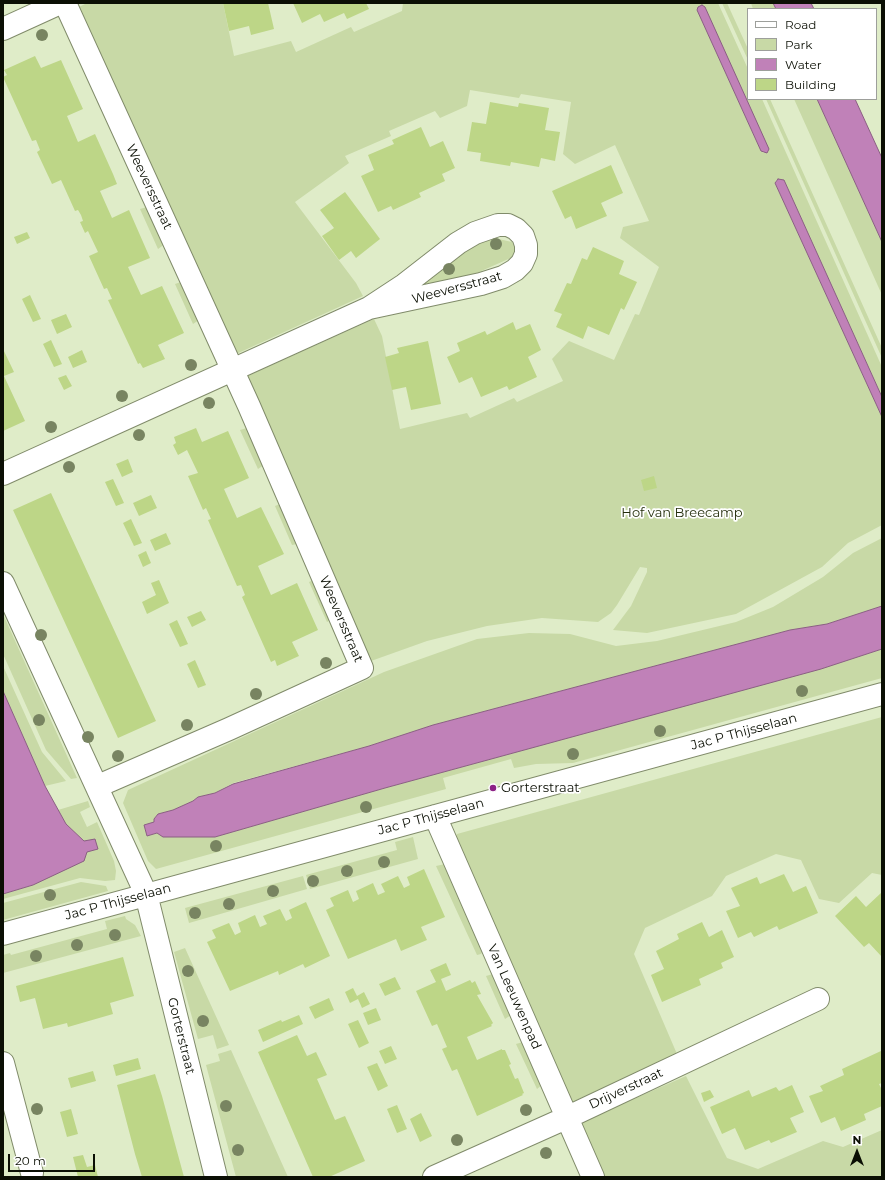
<!DOCTYPE html>
<html>
<head>
<meta charset="utf-8">
<style>
	body { margin:0 }
	#map { position:relative; width:885px; height:1180px; overflow:hidden; background:#dfecc8; font-family:Montserrat,sans-serif }
	canvas { display:block }
	.frame { position:absolute; inset:0; border:4px solid #0b0f04; pointer-events:none }
	.legend { position:absolute; left:747px; top:8px; width:130px; height:92px; box-sizing:border-box; background:#fff; border:1px solid #9d9f9b; margin:0; padding:5px 7px; list-style:none; font-size:12px; color:#0b0f04 }
	.legend li { display:flex; align-items:center; gap:8px; height:20px }
	.legend b { width:20px; border:1px solid #9d9f9b }
	.north { position:absolute; left:837px; top:1132px; width:40px; height:40px; -webkit-text-stroke:3px #fff; paint-order:stroke; rotate:0deg; font-size:11px; font-weight:700; line-height:16px; text-align:center; color:#0b0f04 }
	.north::after { content:''; display:block; margin:auto; width:14px; height:18px; background:#0b0f04; clip-path:polygon(50% 0,100% 100%,50% 72%,0 100%) }
	.scale { position:absolute; left:8px; top:1154px; width:87px; height:18px; box-sizing:border-box; border:2px solid #0b0f04; border-top:0; padding-left:5px; font-size:12px; line-height:14px; white-space:nowrap; color:#0b0f04; -webkit-text-stroke:3px #fff; paint-order:stroke }
</style>
</head>
<body>
<div id="map">
<canvas width="885" height="1180"></canvas>
<div class="frame"></div>
<ul class="legend">
<li><b style="height:5px;background:#fff"></b>Road</li>
<li><b style="height:11px;background:#c8d9a6"></b>Park</li>
<li><b style="height:11px;background:#c081b8"></b>Water</li>
<li><b style="height:11px;background:#bdd687"></b>Building</li>
</ul>
<div class="north">N</div>
<div class="scale">20 m</div>
</div>
<script>
const context = document.querySelector('canvas').getContext('2d');
context.lineJoin = 'round';
function fill(path, color) {
  context.fillStyle = color;
  context.fill(path, 'evenodd');
}
function shape(rows) {
  const path = new Path2D();
  for (const r of rows) {
    path.moveTo(r[0], r[1]);
    for (let i = 2; i < r.length; i += 2) path.lineTo(r[i], r[i + 1]);
  }
  return path;
}
function strokePath(path, color, width, dash) {
  context.strokeStyle = color;
  context.lineWidth = width;
  context.lineCap = dash ? 'butt' : 'round';
  context.setLineDash(dash || []);
  context.stroke(path);
}
function write(font, color, halo, rows, align = 'center') {
  context.font = font + ' Montserrat,sans-serif';
  context.lineWidth = 3.5;
  context.setLineDash([]);
  context.textBaseline = 'middle';
  context.strokeStyle = halo;
  context.fillStyle = color;
  for (const [text, x, y, turn = 0] of rows) {
    context.save();
    context.translate(x, y);
    context.rotate((+turn || 0) * Math.PI / 180);
    context.textAlign = isNaN(turn) ? turn : align;
    if (halo) context.strokeText(text, 0, 0);
    context.fillText(text, 0, 0);
    context.restore();
  }
}
const green = shape([
	[87,3,223,3,234,56,291,41,296,52,351,27,354,32,402,11,403,3,718,3,748,69,748,99,762,99,882,367,882,397,784,181,776,180,775,183,882,417,882,525,848,543,822,567,736,614,647,633,613,630,631,606,647,572,647,568,640,567,617,605,611,613,598,622,542,618,487,626,427,641,371,661,245,377,374,319,382,336,400,429,467,413,470,418,514,398,517,402,563,381,552,359,569,341,614,360,635,314,639,315,659,267,620,238,623,227,649,221,615,145,575,164,563,154,571,102,521,94,519,98,470,90,467,106,440,118,435,111,389,131,391,136,345,156,349,163,295,202,356,283,363,296,234,355,77,8],
	[697,10,764,153,761,151],
	[722,3,727,3,748,49,748,60],
	[751,3,773,3,776,9,753,9],
	[766,99,770,99,882,348,882,358],
	[794,99,817,99,882,242,882,295],
	[147,207,165,244,158,249,140,209],
	[494,238,512,242,516,250,513,257,470,276,425,286,425,280,476,244],
	[181,282,199,320,193,324,175,284],
	[247,428,264,465,258,469,240,430],
	[280,504,297,544,292,545,275,506],
	[882,538,882,606,827,624,790,630,433,725,369,746,233,783,215,793,198,797,193,801,173,810,158,814,154,819,155,822,144,825,147,836,158,833,165,837,215,837,385,788,833,665,882,649,882,678,573,763,536,764,514,768,511,759,443,778,446,789,156,869,148,861,123,803,128,790,384,672,477,639,529,633,570,634,616,646,657,641,736,622,773,607,823,577,853,553],
	[314,580,332,619,327,622,309,582],
	[3,614,77,778,71,779,46,750,3,654],
	[3,666,42,752,66,781,45,786,3,691],
	[882,717,882,875,872,873,839,903,819,899,801,860,776,854,726,876,712,896,645,928,634,954,677,1054,570,1103,455,838,457,834],
	[88,801,90,807,80,812,87,827,97,822,114,861,116,871,115,880,105,881,80,878,3,899,3,894,33,885,84,841,66,824,58,810],
	[413,837,418,859,310,889,306,875,397,850,395,842],
	[445,864,483,951,481,954,477,955,436,866],
	[303,876,307,889,189,923,185,908],
	[81,882,106,886,108,891,3,920,3,903],
	[125,916,126,919,135,925,141,936,3,973,3,955,10,953,11,955,107,929,105,921],
	[185,948,229,1045,217,1049,213,1035,198,1039,174,952],
	[493,974,511,1015,505,1019,486,976],
	[523,1042,543,1084,537,1089,516,1044],
	[231,1050,288,1177,236,1177,206,1065,220,1061,218,1054],
	[686,1076,727,1158,758,1169,823,1141,843,1147,882,1130,882,1177,603,1177,579,1123]
]);
const water = shape([
	[773,3,811,3,814,9,776,9,773,3],
	[702,5,705,7,769,149,767,153,761,151,697,10,698,7,702,5],
	[817,99,855,99,882,158,882,242,817,99],
	[778,179,784,180,882,397,882,417,775,183,778,179],
	[882,606,882,649,821,669,385,788,215,837,163,837,157,833,147,836,144,825,154,822,154,819,158,814,173,810,193,801,198,797,215,793,233,784,369,746,433,725,790,630,827,624,882,606],
	[3,691,45,786,66,824,84,841,95,839,98,849,87,852,84,861,33,885,3,894,3,691]
]);
const building = shape([
	[223,3,268,3,274,29,251,35,249,26,229,31],
	[293,3,366,3,369,9,347,19,344,13,324,22,320,14,302,23],
	[35,56,41,68,61,60,83,109,67,116,78,142,95,134,113,174,117,184,100,191,112,218,129,210,150,258,128,267,141,295,162,286,184,333,158,345,165,359,143,368,140,363,138,364,108,300,112,299,107,288,104,289,89,256,98,252,88,231,85,233,80,222,83,221,81,215,78,210,75,211,61,180,52,184,37,152,40,150,36,140,32,141,3,77,7,75,4,70],
	[490,102,518,107,519,103,549,108,545,130,560,132,555,161,541,158,539,167,511,162,510,166,480,161,481,153,467,151,472,122,486,124],
	[421,127,430,147,443,141,455,168,442,174,445,181,419,193,421,197,393,210,391,206,378,212,361,176,374,170,368,155,394,144,392,140],
	[611,165,623,193,601,203,607,216,576,229,571,216,565,219,552,191],
	[345,192,380,239,356,258,351,251,339,260,322,236,334,228,320,210],
	[27,232,30,238,17,244,14,237],
	[593,247,624,261,619,274,637,282,624,310,621,308,609,335,588,326,583,339,556,327,562,314,554,311,567,283,571,284,582,258,587,260],
	[30,295,41,319,33,322,22,299],
	[66,314,72,327,57,334,51,320],
	[513,322,516,330,530,324,541,350,528,357,537,377,509,390,507,386,481,397,472,377,459,383,447,357,460,351,457,343,485,331,487,335],
	[51,340,62,364,54,367,43,344],
	[428,341,441,404,411,410,406,387,392,390,385,357,399,353,397,348],
	[3,349,14,372,4,376,25,421,3,431],
	[82,350,87,362,73,368,68,357],
	[66,375,72,386,64,390,58,378],
	[196,428,202,442,228,431,249,478,224,489,237,518,261,507,284,554,258,566,271,595,297,583,318,630,292,642,299,656,277,666,275,660,271,662,242,597,245,595,241,585,237,586,208,520,211,519,206,508,203,510,188,476,198,473,187,450,178,455,173,445,176,443,174,437],
	[128,459,133,472,122,477,116,464],
	[654,476,657,488,644,491,641,480],
	[113,479,124,503,116,506,105,482],
	[51,493,156,721,118,738,13,510],
	[151,495,157,508,139,516,133,503],
	[131,519,142,543,134,546,123,523],
	[166,533,171,544,155,551,150,540],
	[146,551,151,563,143,567,138,555],
	[159,580,169,603,147,614,142,602,156,595,151,583],
	[201,611,206,620,192,627,187,617],
	[177,620,188,644,180,647,169,624],
	[195,660,206,685,198,688,187,664],
	[424,869,445,917,421,927,427,940,401,951,396,939,348,959,326,910,334,906,330,898,348,890,353,902,359,899,356,891,373,883,378,895,385,892,381,884,398,876,404,888,410,885,407,877],
	[784,874,793,892,806,886,818,913,779,930,777,926,754,937,751,932,738,938,726,911,740,906,731,888,757,877,760,884],
	[881,893,882,894,882,957,869,943,864,947,835,916,856,896,866,907],
	[306,902,330,956,305,968,303,964,279,975,278,971,230,991,207,942,216,938,212,930,229,923,235,935,241,932,238,923,255,915,260,927,267,924,263,916,280,909,286,921,292,918,289,910],
	[702,922,709,937,722,930,734,957,721,963,723,968,699,979,701,985,662,1002,651,975,664,969,656,951,679,939,677,934],
	[123,957,134,996,110,1003,113,1014,68,1027,67,1023,43,1029,35,998,20,1002,16,986],
	[446,963,451,975,441,979,446,991,470,980,472,983,475,981,481,994,477,995,493,1023,491,1025,492,1026,467,1037,477,1060,502,1049,502,1050,505,1050,511,1064,509,1065,515,1079,518,1078,524,1093,522,1094,523,1095,477,1116,457,1069,452,1071,442,1049,447,1047,437,1024,432,1026,416,991,436,982,430,970],
	[395,977,401,989,385,996,379,984],
	[353,988,357,996,364,992,370,1004,362,1008,358,999,350,1003,345,992],
	[329,998,334,1010,315,1019,309,1007],
	[376,1008,381,1020,368,1025,363,1013],
	[299,1015,303,1024,263,1042,258,1030,281,1020,282,1022],
	[358,1020,369,1043,359,1048,348,1024],
	[297,1035,307,1056,316,1052,327,1075,317,1079,335,1120,345,1116,365,1161,329,1177,313,1177,258,1052],
	[391,1046,397,1059,385,1064,379,1051],
	[881,1051,882,1083,879,1084,882,1090,882,1106,864,1114,866,1120,841,1131,835,1117,821,1123,809,1096,823,1091,820,1086,844,1075,842,1069],
	[138,1058,141,1069,116,1076,113,1065],
	[377,1063,388,1086,378,1091,367,1067],
	[93,1071,96,1081,71,1088,68,1078],
	[155,1074,162,1096,184,1177,142,1177,135,1154,117,1085],
	[792,1085,804,1112,790,1118,797,1132,771,1143,769,1140,745,1150,735,1128,722,1134,710,1107,749,1090,752,1097,776,1087,779,1091],
	[710,1090,714,1097,704,1102,701,1093],
	[397,1105,407,1129,397,1133,387,1109],
	[71,1109,78,1134,67,1137,60,1112],
	[421,1113,432,1136,420,1142,410,1119],
	[83,1155,87,1167,95,1165,98,1177,78,1177,73,1157]
]);
const minor = shape([
	[65,3,249,406,362,668,229,729,98,786],
	[3,29,60,3],
	[3,474,369,308,404,285,458,243,475,233,498,225,508,225,516,229,523,236,526,245,526,254,522,263,515,270,503,277,481,284,369,308],
	[3,583,146,894,216,1177],
	[435,816,593,1177],
	[3,934,882,694],
	[3,1063,32,1173],
	[434,1177,566,1118,818,999]
]);
const trees = [
	[42,35],
	[496,244],
	[449,269],
	[191,365],
	[122,396],
	[209,403],
	[51,427],
	[139,435],
	[69,467],
	[41,635],
	[326,663],
	[802,691],
	[256,694],
	[39,720],
	[187,725],
	[660,731],
	[88,737],
	[573,754],
	[118,756],
	[366,807],
	[216,846],
	[384,862],
	[347,871],
	[313,881],
	[273,891],
	[50,895],
	[229,904],
	[195,913],
	[115,935],
	[77,945],
	[36,956],
	[188,971],
	[203,1021],
	[226,1106],
	[37,1109],
	[526,1110],
	[457,1140],
	[238,1150],
	[546,1153]
];
const markers = [
	[493,788,4,"#8d2286"]
];
const streetNames = [
	["Weeversstraat",149,187,65],
	["Weeversstraat",457,288,-15],
	["Weeversstraat",341,619,67],
	["Jac P Thijsselaan",744,732,-15],
	["Jac P Thijsselaan",431,817,-15],
	["Jac P Thijsselaan",118,902,-15],
	["Van Leeuwenpad",514,997,66],
	["Gorterstraat",181,1036,76],
	["Drijverstraat",626,1089,-25]
];
const parkNames = [
	["Hof van Breecamp",682,513]
];
const poiNames = [
	["Gorterstraat",501,788]
];
fill(green, '#c8d9a6');
fill(water, '#c081b8');
strokePath(water, '#8a5f82', 1);
fill(building, '#bdd687');
strokePath(minor, '#808b6a', 24);
strokePath(minor, '#fff', 22);
context.fillStyle = '#788461';
for (const [x, y] of trees) {
  context.beginPath();
  context.arc(x, y, 6, 0, 2 * Math.PI);
  context.fill();
}
for (const [x, y, r, color] of markers) {
  const dot = new Path2D();
  dot.arc(x, y, r, 0, 2 * Math.PI);
  context.fillStyle = color;
  context.fill(dot);
  strokePath(dot, '#fff', 1.5);
}
write('13px', '#0b0f04', '#fff', streetNames);
write('13px', '#242e0c', '#fff', parkNames);
write('13px', '#0b0f04', '#fff', poiNames, 'left');
</script>
</body>
</html>
